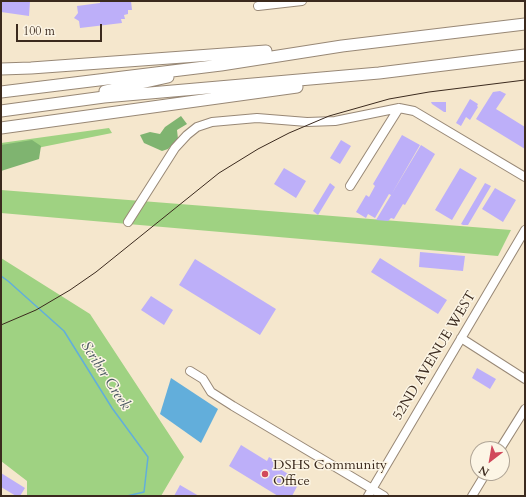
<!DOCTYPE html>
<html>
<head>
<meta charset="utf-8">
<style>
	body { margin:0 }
	#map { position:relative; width:526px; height:497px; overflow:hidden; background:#f5e7cd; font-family:Cardo,serif }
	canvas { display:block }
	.frame { position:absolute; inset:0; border:2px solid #3b2a1e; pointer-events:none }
	.north { position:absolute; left:470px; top:441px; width:40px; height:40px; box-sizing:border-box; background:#fcf5e5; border:1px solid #afa495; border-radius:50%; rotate:211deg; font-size:11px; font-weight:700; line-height:16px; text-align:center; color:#3b2a1e }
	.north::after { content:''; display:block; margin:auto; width:14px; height:18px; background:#d1495b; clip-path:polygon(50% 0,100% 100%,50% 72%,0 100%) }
	.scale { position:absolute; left:16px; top:24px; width:86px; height:18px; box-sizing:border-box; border:2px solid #3b2a1e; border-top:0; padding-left:5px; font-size:12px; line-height:14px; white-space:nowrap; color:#3b2a1e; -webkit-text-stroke:3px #fcf5e5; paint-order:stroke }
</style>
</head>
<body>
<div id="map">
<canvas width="526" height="497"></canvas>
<div class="frame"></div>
<div class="north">N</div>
<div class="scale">100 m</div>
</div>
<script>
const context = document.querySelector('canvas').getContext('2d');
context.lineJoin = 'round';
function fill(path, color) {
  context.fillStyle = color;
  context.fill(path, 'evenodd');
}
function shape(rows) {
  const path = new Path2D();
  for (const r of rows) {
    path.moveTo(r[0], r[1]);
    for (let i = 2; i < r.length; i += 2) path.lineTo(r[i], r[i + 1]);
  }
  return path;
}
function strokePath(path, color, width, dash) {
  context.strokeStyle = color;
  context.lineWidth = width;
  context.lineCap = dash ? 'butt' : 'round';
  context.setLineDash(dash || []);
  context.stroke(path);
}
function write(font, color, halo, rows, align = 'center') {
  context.font = font + ' Cardo,serif';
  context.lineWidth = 3;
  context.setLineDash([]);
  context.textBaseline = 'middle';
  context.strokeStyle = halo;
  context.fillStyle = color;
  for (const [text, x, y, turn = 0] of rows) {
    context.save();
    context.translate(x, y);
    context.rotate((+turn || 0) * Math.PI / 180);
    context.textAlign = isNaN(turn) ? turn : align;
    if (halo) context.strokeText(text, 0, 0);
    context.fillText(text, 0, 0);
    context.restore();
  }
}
const green = shape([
	[109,128,112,133,42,147,1,160,1,143],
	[1,190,511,230,498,256,1,213],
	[1,258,90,314,184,457,161,496,27,496,27,481,1,461]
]);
const forest = shape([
	[181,116,187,124,177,130,178,139,168,149,162,151,144,143,140,135,150,132,160,134,165,127],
	[32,140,41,146,39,159,1,171,1,145]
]);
const water = shape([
	[171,378,218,409,201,443,160,414]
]);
const stream = shape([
	[1,276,8,281,64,331,112,408,148,457,144,492,127,496]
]);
const building = shape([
	[1,1,30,1,29,16,1,12],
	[100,1,131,1,132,10,128,10,128,14,124,15,125,19,121,19,122,23,80,28,79,21,74,18,78,13,77,6,100,3],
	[500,91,506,94,496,109,525,127,525,149,476,119,493,92],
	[470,99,478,104,477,106,478,107,470,120,466,117,461,126,456,123],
	[431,102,446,102,446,112,444,112,432,104],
	[402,135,420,145,391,195,389,194,375,218,368,214,366,218,356,212,366,195,369,197,375,186,373,184],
	[341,140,351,146,340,164,330,158],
	[421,145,435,154,405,205,403,204,394,219,391,218,388,221,376,220],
	[284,168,306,181,296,198,274,184],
	[460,168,477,178,452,220,435,210],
	[330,183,335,187,318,215,313,211],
	[485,183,491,186,468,225,463,225,461,224],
	[495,188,516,200,503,222,482,209],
	[420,252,465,256,463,271,419,267],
	[380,258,447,300,438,314,371,272],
	[195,259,276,309,260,335,179,285],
	[151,296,173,310,164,325,141,310],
	[477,368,496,379,490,389,472,378],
	[241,445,267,461,269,457,277,462,275,466,300,481,292,496,278,496,229,466],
	[1,473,25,488,20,496,16,496,1,487],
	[180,485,199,496,174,496]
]);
const minor = shape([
	[258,6,302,1],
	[350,186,399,108],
	[128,222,175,148,187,135,197,127,212,122,257,118,307,122,335,121,399,108,414,111,525,177],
	[461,338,525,379],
	[190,371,203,379,211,392,233,406,384,496],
	[500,449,525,409],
	[368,496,525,230],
	[472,496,486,473]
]);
const highway = shape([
	[1,69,31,68,266,51],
	[105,91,168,77],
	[1,92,221,65,342,46,525,24],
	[1,111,104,97,379,73,525,55],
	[1,128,297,87]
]);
const tram = shape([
	[1,325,36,310,70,290,96,272,219,173,258,149,289,133,329,116,389,99,429,92,525,80]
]);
const markers = [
	[265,474,4,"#d1495b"]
];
const streetNames = [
	["52ND AVENUE WEST",435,356,-59]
];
const poiNames = [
	["DSHS Community",273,466],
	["Office",273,482]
];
const waterNames = [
	["Scriber Creek",105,376,57]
];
fill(green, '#9fd282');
fill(forest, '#7fb470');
fill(water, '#62aedb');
strokePath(stream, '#62aedb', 1.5);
fill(building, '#bdaff9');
strokePath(minor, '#988876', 10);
strokePath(highway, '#988876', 13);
strokePath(minor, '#fff', 8);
strokePath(highway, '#fff', 11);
strokePath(tram, '#3b2a1e', 1);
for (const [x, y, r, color] of markers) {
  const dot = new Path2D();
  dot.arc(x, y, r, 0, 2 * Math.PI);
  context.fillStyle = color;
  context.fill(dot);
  strokePath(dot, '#fcf5e5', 1.5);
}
write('14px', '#3b2a1e', '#fcf5e5', streetNames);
write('14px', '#3b2a1e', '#fcf5e5', poiNames, 'left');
write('italic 15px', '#495860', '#fcf5e5', waterNames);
</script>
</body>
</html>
